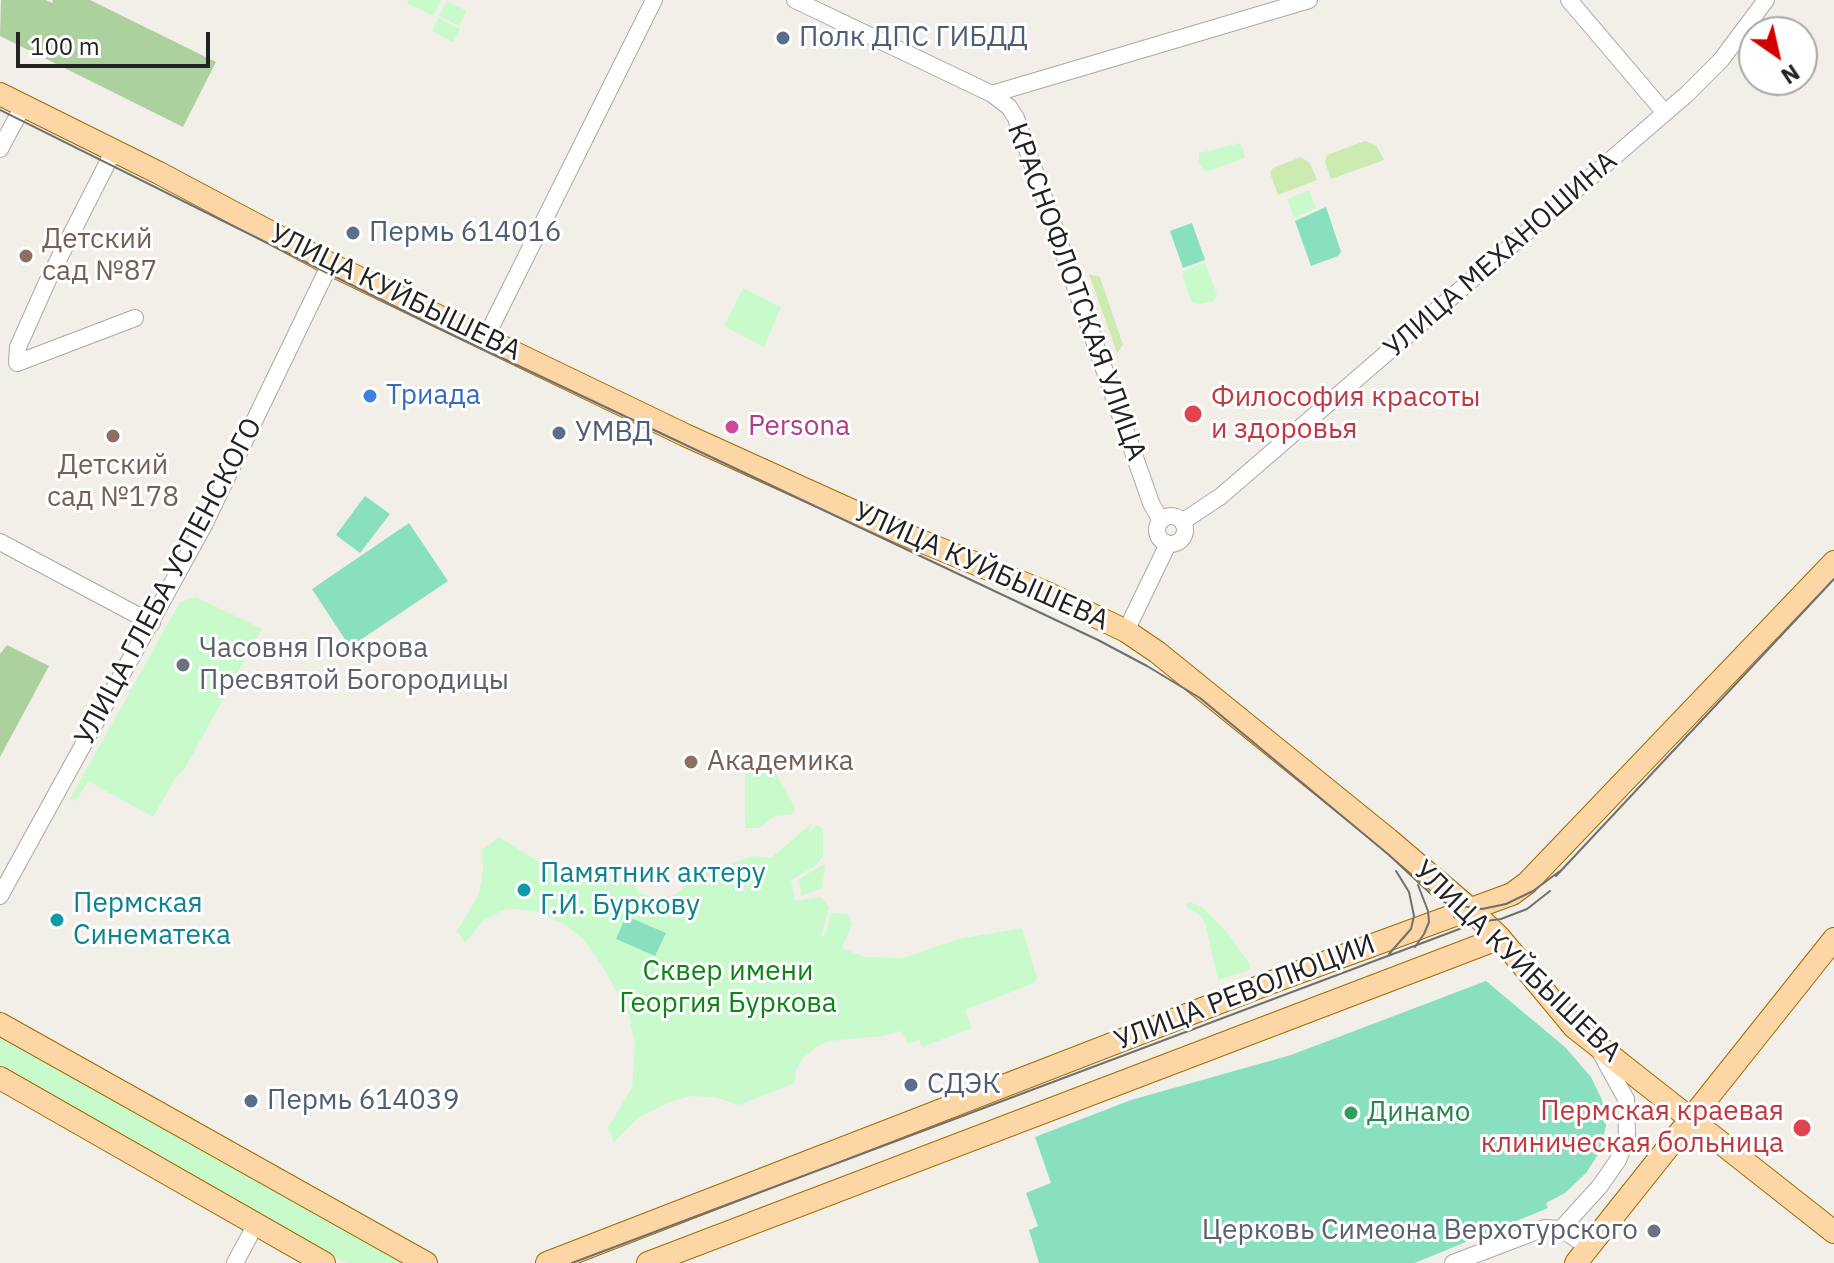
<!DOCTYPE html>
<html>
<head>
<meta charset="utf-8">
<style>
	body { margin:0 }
	#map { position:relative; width:1834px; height:1263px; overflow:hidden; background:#f2efe9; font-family:"IBM Plex Sans",sans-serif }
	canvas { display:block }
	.north { position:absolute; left:1738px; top:16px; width:80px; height:80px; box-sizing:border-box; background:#fff; border:2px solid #a7a7a7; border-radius:50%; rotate:146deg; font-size:22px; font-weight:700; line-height:32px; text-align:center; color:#222 }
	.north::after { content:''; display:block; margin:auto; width:28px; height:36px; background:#d40000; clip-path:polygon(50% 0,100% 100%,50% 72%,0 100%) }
	.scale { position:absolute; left:16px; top:32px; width:194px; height:36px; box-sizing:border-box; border:4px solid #222; border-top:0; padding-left:10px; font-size:24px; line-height:28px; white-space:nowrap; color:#222; -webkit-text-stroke:6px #fff; paint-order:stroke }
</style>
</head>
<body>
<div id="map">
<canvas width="1834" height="1263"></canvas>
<div class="north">N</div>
<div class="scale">100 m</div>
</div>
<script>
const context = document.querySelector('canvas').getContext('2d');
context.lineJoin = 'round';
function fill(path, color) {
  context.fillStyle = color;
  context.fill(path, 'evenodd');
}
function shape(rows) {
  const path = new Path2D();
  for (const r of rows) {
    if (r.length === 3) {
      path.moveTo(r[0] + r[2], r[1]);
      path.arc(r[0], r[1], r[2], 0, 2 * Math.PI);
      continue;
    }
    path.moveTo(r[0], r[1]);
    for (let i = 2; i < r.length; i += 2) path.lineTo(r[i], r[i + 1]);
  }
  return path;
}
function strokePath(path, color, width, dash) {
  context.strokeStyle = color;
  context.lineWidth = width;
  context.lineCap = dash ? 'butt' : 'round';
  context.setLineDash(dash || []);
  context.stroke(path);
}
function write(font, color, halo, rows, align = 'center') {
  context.font = font + ' "IBM Plex Sans",sans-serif';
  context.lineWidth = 6;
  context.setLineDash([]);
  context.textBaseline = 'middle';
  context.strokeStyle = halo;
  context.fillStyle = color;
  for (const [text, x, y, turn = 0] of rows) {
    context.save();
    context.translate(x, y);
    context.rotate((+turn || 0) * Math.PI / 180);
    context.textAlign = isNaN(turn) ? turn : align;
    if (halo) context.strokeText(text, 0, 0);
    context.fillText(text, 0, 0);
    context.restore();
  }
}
const grass = shape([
	[1365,141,1376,145,1384,160,1331,179,1325,162,1327,155],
	[1301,157,1310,163,1317,180,1278,195,1270,173,1273,168],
	[1089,274,1100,277,1123,345,1117,353]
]);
const forest = shape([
	[1,0,46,0,52,3,53,0,90,0,216,62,183,127,0,36],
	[7,645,49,666,0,757,0,654]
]);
const park = shape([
	[408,0,441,0,433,16,407,3],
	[447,1,467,11,459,26,439,16],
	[438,18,460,29,453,42,432,31],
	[1241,143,1245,158,1205,172,1199,162,1199,153],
	[1309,190,1316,208,1294,218,1287,199],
	[1205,263,1217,294,1214,301,1200,304,1192,303,1182,274,1188,269],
	[743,288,781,307,764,347,724,326],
	[196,597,262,629,185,768,175,779,153,817,88,781,76,801,70,799,180,602],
	[762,768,771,768,775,772,795,808,793,814,775,816,759,828,745,828,745,773],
	[812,823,808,833,817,825,823,829,823,856,815,866,791,880,795,901,821,897,829,907,821,936,823,937,829,925,830,913,847,914,852,923,842,948,864,957,904,958,958,939,1022,928,1037,978,1034,983,965,1010,972,1028,922,1047,919,1040,908,1044,902,1031,882,1036,829,1041,816,1047,802,1059,796,1070,795,1083,739,1105,715,1097,691,1096,670,1102,639,1117,614,1142,608,1127,632,1088,635,1045,629,1015,603,967,585,941,566,925,539,912,507,908,484,920,465,943,457,931,479,894,483,870,482,850,499,837,552,870,632,881,638,892,654,898,674,895,699,875,753,856,771,858],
	[822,865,825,866,822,888,801,896,799,879],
	[1190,902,1203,908,1229,935,1250,964,1249,970,1218,980,1205,922,1199,914,1188,908,1186,905],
	[0,1033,402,1263,346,1263,0,1065]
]);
const pitch = shape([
	[1326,207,1341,252,1338,256,1311,266,1295,221],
	[1192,223,1205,260,1183,268,1170,231],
	[365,496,390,514,360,553,336,535],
	[409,523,448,581,350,647,312,589],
	[626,916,666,933,655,956,616,939],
	[1486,981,1566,1048,1591,1077,1602,1100,1606,1126,1599,1153,1586,1173,1565,1193,1546,1203,1548,1208,1415,1263,1039,1263,1029,1230,1038,1226,1026,1193,1051,1183,1035,1137,1131,1100,1291,1055]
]);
const minor = shape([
	[795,0,992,94,1009,107,1016,118,1151,503,1161,521],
	[1569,0,1665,113],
	[992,94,1309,0],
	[0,149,23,106],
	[114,150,48,280,18,347,17,363,135,318],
	[485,339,654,0],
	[1171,530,14],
	[1182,522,1221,496,1687,94,1721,60,1766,0],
	[0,542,152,623],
	[1126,631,1168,544],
	[0,896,203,527,330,264],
	[1561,1229,1600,1186,1618,1160,1627,1137,1626,1099,1599,1050],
	[235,1263,256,1224],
	[1453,1263,1545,1228,1561,1229,1587,1246]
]);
const major = shape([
	[0,94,159,173,330,264,685,435,899,532,1047,593,1126,631,1157,652,1388,839,1470,909,1500,938,1574,1027,1834,1232],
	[0,1024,426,1263],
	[0,1078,324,1263],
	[547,1263,1272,982,1512,894,1527,883,1834,562],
	[648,1263,1500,938],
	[1576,1263,1834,939]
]);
const tram = shape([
	[0,110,432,325,1098,640,1147,666,1200,698,1389,855,1431,894,1448,904,1482,909,1506,904,1533,891,1564,868],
	[1556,876,1834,579],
	[1454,917,1478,922,1501,919,1527,909,1550,891],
	[1415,947,1424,934,1429,922,1428,911,1418,885],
	[1389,954,1411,929,1414,916,1409,892,1396,871],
	[572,1263,1478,922]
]);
const markers = [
	[783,38,8,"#5c6f8a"],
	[353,233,8,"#5c6f8a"],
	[26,256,8,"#8d6e63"],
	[370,396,8,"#3f7fe0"],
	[1193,414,10,"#e0444e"],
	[732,427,8,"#d1479c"],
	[559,433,8,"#5c6f8a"],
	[113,436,8,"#8d6e63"],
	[183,665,8,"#6b7280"],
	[691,762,8,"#8d6e63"],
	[524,890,8,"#0f9aa8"],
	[57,920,8,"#0f9aa8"],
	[911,1085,8,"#5c6f8a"],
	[251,1101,8,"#5c6f8a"],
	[1351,1113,8,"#2e9e5b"],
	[1802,1128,10,"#e0444e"],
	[1654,1231,8,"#6b7280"]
];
const serviceNames = [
	["Полк ДПС ГИБДД",799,38],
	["Пермь 614016",369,233],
	["УМВД",575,433],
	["СДЭК",927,1085],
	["Пермь 614039",267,1101]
];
const educationNames = [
	["Детский",42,240],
	["сад №87",42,272],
	["Детский",113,466,"center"],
	["сад №178",113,498,"center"],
	["Академика",707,762]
];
const streetNames = [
	["УЛИЦА МЕХАНОШИНА",1501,255,-41],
	["КРАСНОФЛОТСКАЯ УЛИЦА",1076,292,70],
	["УЛИЦА КУЙБЫШЕВА",395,293,26],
	["УЛИЦА КУЙБЫШЕВА",981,567,24],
	["УЛИЦА ГЛЕБА УСПЕНСКОГО",169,582,-62],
	["УЛИЦА КУЙБЫШЕВА",1517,962,44],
	["УЛИЦА РЕВОЛЮЦИИ",1245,993,-21]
];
const shopNames = [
	["Триада",386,396]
];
const healthNames = [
	["Философия красоты",1211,398],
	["и здоровья",1211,430],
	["Пермская краевая",1784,1112,"right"],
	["клиническая больница",1784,1144,"right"]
];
const hotelNames = [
	["Persona",748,427]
];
const worshipNames = [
	["Часовня Покрова",199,649],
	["Пресвятой Богородицы",199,681],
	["Церковь Симеона Верхотурского",1638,1231,"right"]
];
const cultureNames = [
	["Памятник актеру",540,874],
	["Г.И. Буркову",540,906],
	["Пермская",73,904],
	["Синематека",73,936]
];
const parkNames = [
	["Сквер имени",728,972],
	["Георгия Буркова",728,1004]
];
const leisureNames = [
	["Динамо",1367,1113]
];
fill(grass, '#cdebb0');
fill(forest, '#add19e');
fill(park, '#c8facc');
fill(pitch, '#88e0be');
strokePath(minor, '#a9a9a9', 18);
strokePath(major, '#a06b00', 24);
strokePath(minor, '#fff', 16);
strokePath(major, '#fcd6a4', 22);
strokePath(tram, '#707070', 2);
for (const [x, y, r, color] of markers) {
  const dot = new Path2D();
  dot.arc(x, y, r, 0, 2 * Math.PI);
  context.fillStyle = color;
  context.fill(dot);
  strokePath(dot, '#fff', 3);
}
write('28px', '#4e5e75', '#fff', serviceNames, 'left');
write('28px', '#785e54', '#fff', educationNames, 'left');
write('28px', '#222', '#fff', streetNames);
write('28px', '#366cbe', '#fff', shopNames, 'left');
write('28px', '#be3a42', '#fff', healthNames, 'left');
write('28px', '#b23c85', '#fff', hotelNames, 'left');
write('28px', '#5b616d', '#fff', worshipNames, 'left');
write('28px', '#0d838f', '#fff', cultureNames, 'left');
write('28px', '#0c8416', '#fff', parkNames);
write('28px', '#27864d', '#fff', leisureNames, 'left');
</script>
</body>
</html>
